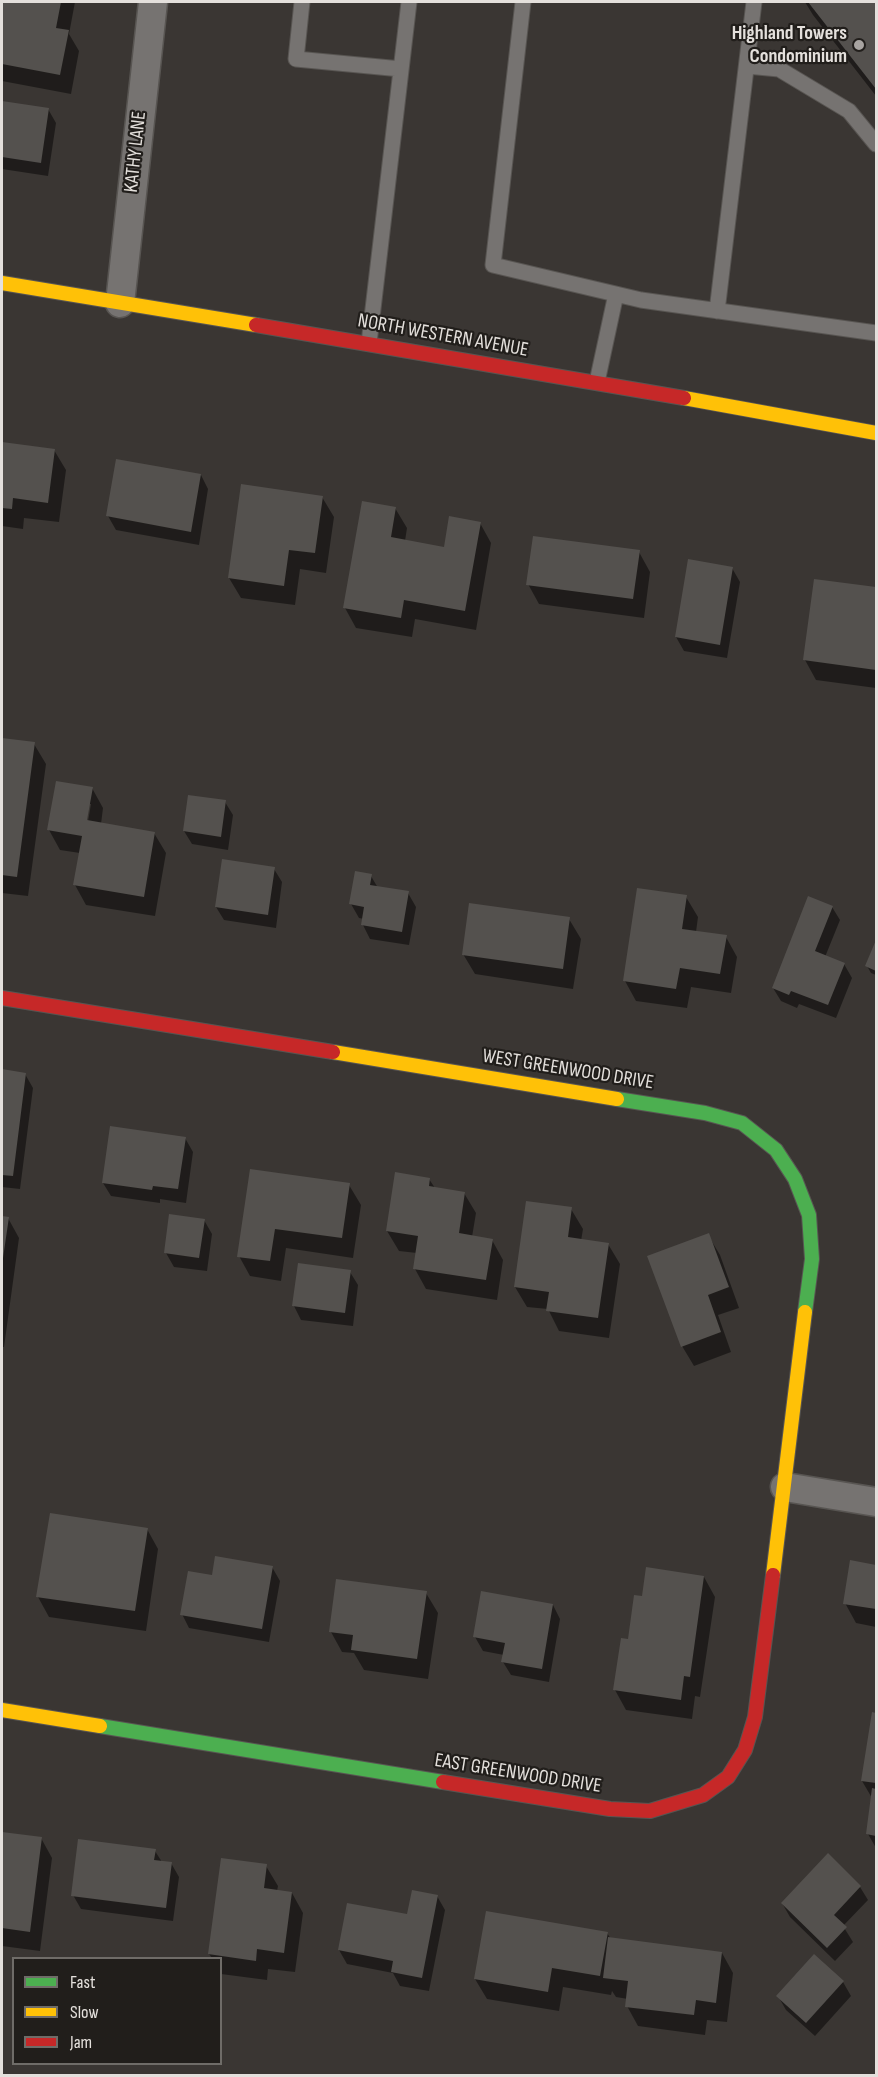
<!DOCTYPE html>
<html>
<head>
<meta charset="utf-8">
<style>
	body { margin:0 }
	#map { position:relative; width:878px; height:2077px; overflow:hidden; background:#3a3633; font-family:"Sofia Sans Condensed",sans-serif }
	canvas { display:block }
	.frame { position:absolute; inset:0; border:3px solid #e4e0dc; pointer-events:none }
	.legend { position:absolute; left:12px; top:1957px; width:210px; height:108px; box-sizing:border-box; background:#211e1b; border:2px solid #6f6c68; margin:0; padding:8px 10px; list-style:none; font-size:18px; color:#e4e0dc }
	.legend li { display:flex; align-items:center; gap:12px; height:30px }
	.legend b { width:30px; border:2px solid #6f6c68 }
</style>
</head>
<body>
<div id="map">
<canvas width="878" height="2077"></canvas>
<div class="frame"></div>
<ul class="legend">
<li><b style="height:8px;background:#4caf50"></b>Fast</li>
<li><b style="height:8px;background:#ffc107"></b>Slow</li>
<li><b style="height:8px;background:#c62828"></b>Jam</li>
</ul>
</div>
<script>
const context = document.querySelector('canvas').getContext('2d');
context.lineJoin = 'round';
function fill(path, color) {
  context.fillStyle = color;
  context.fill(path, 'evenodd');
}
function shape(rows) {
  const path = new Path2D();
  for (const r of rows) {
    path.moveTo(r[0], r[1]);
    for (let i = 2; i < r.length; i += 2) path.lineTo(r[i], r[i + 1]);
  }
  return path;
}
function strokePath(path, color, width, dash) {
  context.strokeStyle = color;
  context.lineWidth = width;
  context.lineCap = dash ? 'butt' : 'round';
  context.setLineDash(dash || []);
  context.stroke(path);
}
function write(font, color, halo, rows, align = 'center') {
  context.font = font + ' "Sofia Sans Condensed",sans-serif';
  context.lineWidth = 4.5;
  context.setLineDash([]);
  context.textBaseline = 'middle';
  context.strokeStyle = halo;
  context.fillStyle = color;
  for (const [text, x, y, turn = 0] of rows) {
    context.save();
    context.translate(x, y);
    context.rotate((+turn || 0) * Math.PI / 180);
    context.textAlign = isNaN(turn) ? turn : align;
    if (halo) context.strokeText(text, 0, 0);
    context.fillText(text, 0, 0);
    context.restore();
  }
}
const shadow = shape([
	[2,2,75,2,69,34,79,51,71,94,2,81],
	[805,2,876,2,876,96,813,15],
	[2,103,48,109,56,123,48,176,2,169],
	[2,443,54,450,66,470,59,522,24,518,23,529,2,526],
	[201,475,208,489,199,545,116,530,108,516],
	[322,497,334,517,326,573,300,569,295,605,241,598,229,578],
	[395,508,407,528,405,541,445,548,480,523,491,543,476,630,415,619,412,637,356,628,345,608],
	[639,552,650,572,644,618,539,604,528,584],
	[732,568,740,582,727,658,684,651,676,637],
	[816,581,876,589,876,688,816,680,805,660],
	[2,740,34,744,46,764,28,896,2,893],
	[92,788,103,808,101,824,154,833,166,853,155,916,86,905,75,885,80,853,60,850,49,830],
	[88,804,91,804,87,827,84,827],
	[225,802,233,815,228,850,192,844,184,831],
	[274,869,282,882,276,928,224,920,216,907],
	[371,876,378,888,408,893,416,907,409,945,370,939,363,925,364,919,359,918,351,904],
	[686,897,698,917,696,932,726,937,737,957,731,993,691,987,687,1008,636,1001,625,981],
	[832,907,840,920,825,957,844,964,852,978,836,1018,799,1004,797,1008,781,1001,773,988],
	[569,919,581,939,573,989,475,974,463,954],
	[876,944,876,975,871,973,867,966],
	[2,1071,25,1074,33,1088,20,1189,2,1187],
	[185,1138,193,1152,186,1203,160,1199,160,1203,111,1196,103,1183],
	[251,1171,349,1185,361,1205,353,1258,286,1248,281,1281,250,1276,239,1256],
	[429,1179,435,1188,464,1193,476,1213,472,1237,492,1240,503,1260,497,1300,426,1289,415,1269,417,1253,399,1251,387,1231],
	[571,1209,583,1229,581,1241,608,1244,620,1264,609,1338,559,1331,548,1309,527,1307,515,1287],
	[2,1217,8,1218,19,1238,4,1347,2,1347],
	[204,1220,212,1234,207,1271,174,1267,166,1253],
	[708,1235,720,1255,739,1308,718,1315,731,1352,694,1366,682,1346],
	[350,1272,358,1285,353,1326,301,1320,294,1306],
	[147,1529,158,1549,146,1631,49,1617,38,1597],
	[851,1562,876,1566,876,1627,856,1623,845,1603],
	[272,1567,280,1581,269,1642,189,1628,182,1614,213,1577],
	[704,1577,715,1597,700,1697,695,1696,692,1719,626,1710,615,1690,643,1598],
	[426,1593,438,1613,428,1679,364,1670,354,1653,342,1652,331,1632],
	[553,1605,560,1619,549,1682,511,1675,503,1662,504,1655,483,1651,475,1637],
	[873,1714,876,1714,876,1848,868,1834,872,1798,862,1781],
	[2,1833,41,1838,52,1858,40,1951,2,1946],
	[155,1851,162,1862,171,1863,179,1877,173,1921,81,1909,73,1895],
	[266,1866,278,1886,277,1891,292,1893,303,1913,295,1972,268,1969,267,1980,221,1974,220,1958,212,1958,209,1954],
	[860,1887,868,1900,843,1926,853,1942,835,1961,790,1917,782,1903],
	[437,1896,445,1910,429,1991,400,1986,393,1973,347,1964,339,1950,408,1916],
	[607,1933,611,1939,722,1953,733,1973,727,2022,707,2020,705,2035,638,2026,627,2006,628,1999,616,1997,612,1991,611,1995,563,1987,559,2011,487,1999,475,1979],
	[843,1982,851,1996,815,2036,786,2010,778,1996]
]);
const building = shape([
	[2,2,61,2,56,28,69,30,60,75,2,64],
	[808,2,876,2,876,89],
	[2,101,49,108,41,163,2,157],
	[2,442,55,449,48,503,13,498,12,509,2,508],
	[116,459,201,474,191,532,106,516],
	[241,484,323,496,315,553,289,550,284,586,228,578],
	[362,501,396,507,391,537,444,547,449,516,481,522,465,611,404,600,401,618,343,608],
	[533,536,640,550,633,599,526,585],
	[688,559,733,567,720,645,675,637],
	[814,579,876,587,876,670,803,660],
	[2,738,35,742,17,877,2,875],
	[56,781,93,787,87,820,155,832,144,897,73,885,82,836,47,830],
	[188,795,226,800,221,837,183,831],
	[222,859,275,867,268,915,215,907],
	[355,871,372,874,370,885,409,891,402,932,361,925,364,907,349,904],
	[637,888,687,895,682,929,727,935,720,974,680,968,676,989,623,981],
	[808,896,833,906,815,951,845,963,828,1005,791,991,789,995,772,988],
	[469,903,570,917,563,969,462,955],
	[876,940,876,971,865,966],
	[2,1069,26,1073,13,1176,2,1175],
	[110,1126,186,1137,178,1189,153,1186,152,1190,102,1183],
	[250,1169,350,1183,342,1238,275,1229,270,1261,237,1257],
	[395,1172,430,1178,429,1186,465,1192,459,1233,493,1239,486,1280,413,1269,418,1236,386,1231],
	[526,1201,572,1207,568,1237,609,1243,598,1318,546,1311,549,1292,514,1287],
	[169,1214,205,1219,199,1258,164,1253],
	[2,1216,9,1217,3,1258,2,1258],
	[709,1233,729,1287,708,1295,721,1332,681,1347,647,1256],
	[298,1263,351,1270,345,1313,292,1306],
	[50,1513,148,1528,135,1611,36,1597],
	[215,1556,273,1566,262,1629,180,1615,188,1571,212,1575],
	[850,1560,876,1565,876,1609,843,1604],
	[646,1567,704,1576,690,1677,684,1676,681,1700,613,1690,621,1638,628,1639,634,1595,642,1596],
	[336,1579,427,1591,417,1659,351,1650,353,1635,329,1632],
	[481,1591,553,1604,542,1669,501,1662,505,1643,473,1637],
	[872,1712,876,1713,876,1783,861,1781],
	[872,1788,876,1789,876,1836,866,1834],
	[2,1832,42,1837,30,1932,2,1928],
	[78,1839,156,1849,154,1860,172,1862,166,1908,71,1896],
	[828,1853,861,1886,834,1915,847,1927,827,1948,781,1903],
	[221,1858,267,1864,264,1888,292,1892,284,1953,257,1949,256,1961,208,1954],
	[412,1890,438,1895,422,1978,391,1972,393,1961,338,1950,347,1903,407,1914],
	[486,1911,608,1932,600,1976,552,1968,548,1992,474,1979],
	[608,1937,722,1952,716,2003,696,2000,694,2015,625,2007,628,1981,603,1978],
	[814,1954,844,1981,806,2023,776,1996]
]);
const lane = shape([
	[302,2,296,59,401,69],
	[523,2,493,265,641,300,876,333],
	[747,66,779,69,849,111,876,144],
	[717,311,754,2],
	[369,343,409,2],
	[597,382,616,294]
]);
const street = shape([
	[120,303,153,2],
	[785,1487,876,1502]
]);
const fast = shape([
	[617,1099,705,1113,742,1123,776,1150,795,1179,809,1215,812,1259,805,1312],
	[100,1726,443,1782]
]);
const slow = shape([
	[2,283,256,325],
	[684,398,876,433],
	[333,1052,617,1099],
	[773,1575,805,1312],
	[2,1710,100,1726]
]);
const jam = shape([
	[256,325,684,398],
	[2,998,333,1052],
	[443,1782,610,1809,650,1811,703,1795,728,1777,745,1750,755,1717,773,1575]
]);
const markers = [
	[859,45,6,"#a8a4a1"]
];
const poiNames = [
	["Highland Towers",847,34],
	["Condominium",847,57]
];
const streetNames = [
	["KATHY LANE",136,152,-84],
	["NORTH WESTERN AVENUE",443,336,10],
	["WEST GREENWOOD DRIVE",568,1070,9],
	["EAST GREENWOOD DRIVE",518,1774,9]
];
fill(shadow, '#0007');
fill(building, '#54514e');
strokePath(lane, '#585552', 17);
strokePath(street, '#585552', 31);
strokePath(fast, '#585552', 16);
strokePath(slow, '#585552', 16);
strokePath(jam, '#585552', 16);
strokePath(lane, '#767371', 15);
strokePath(street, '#767371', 28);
strokePath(fast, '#4caf50', 14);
strokePath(slow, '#ffc107', 14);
strokePath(jam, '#c62828', 14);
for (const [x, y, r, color] of markers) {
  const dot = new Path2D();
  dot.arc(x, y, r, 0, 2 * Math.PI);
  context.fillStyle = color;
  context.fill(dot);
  strokePath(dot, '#211e1b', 2);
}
write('bold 20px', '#e4e0dc', '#211e1b', poiNames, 'right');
write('20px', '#e4e0dc', '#211e1b', streetNames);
</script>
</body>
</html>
